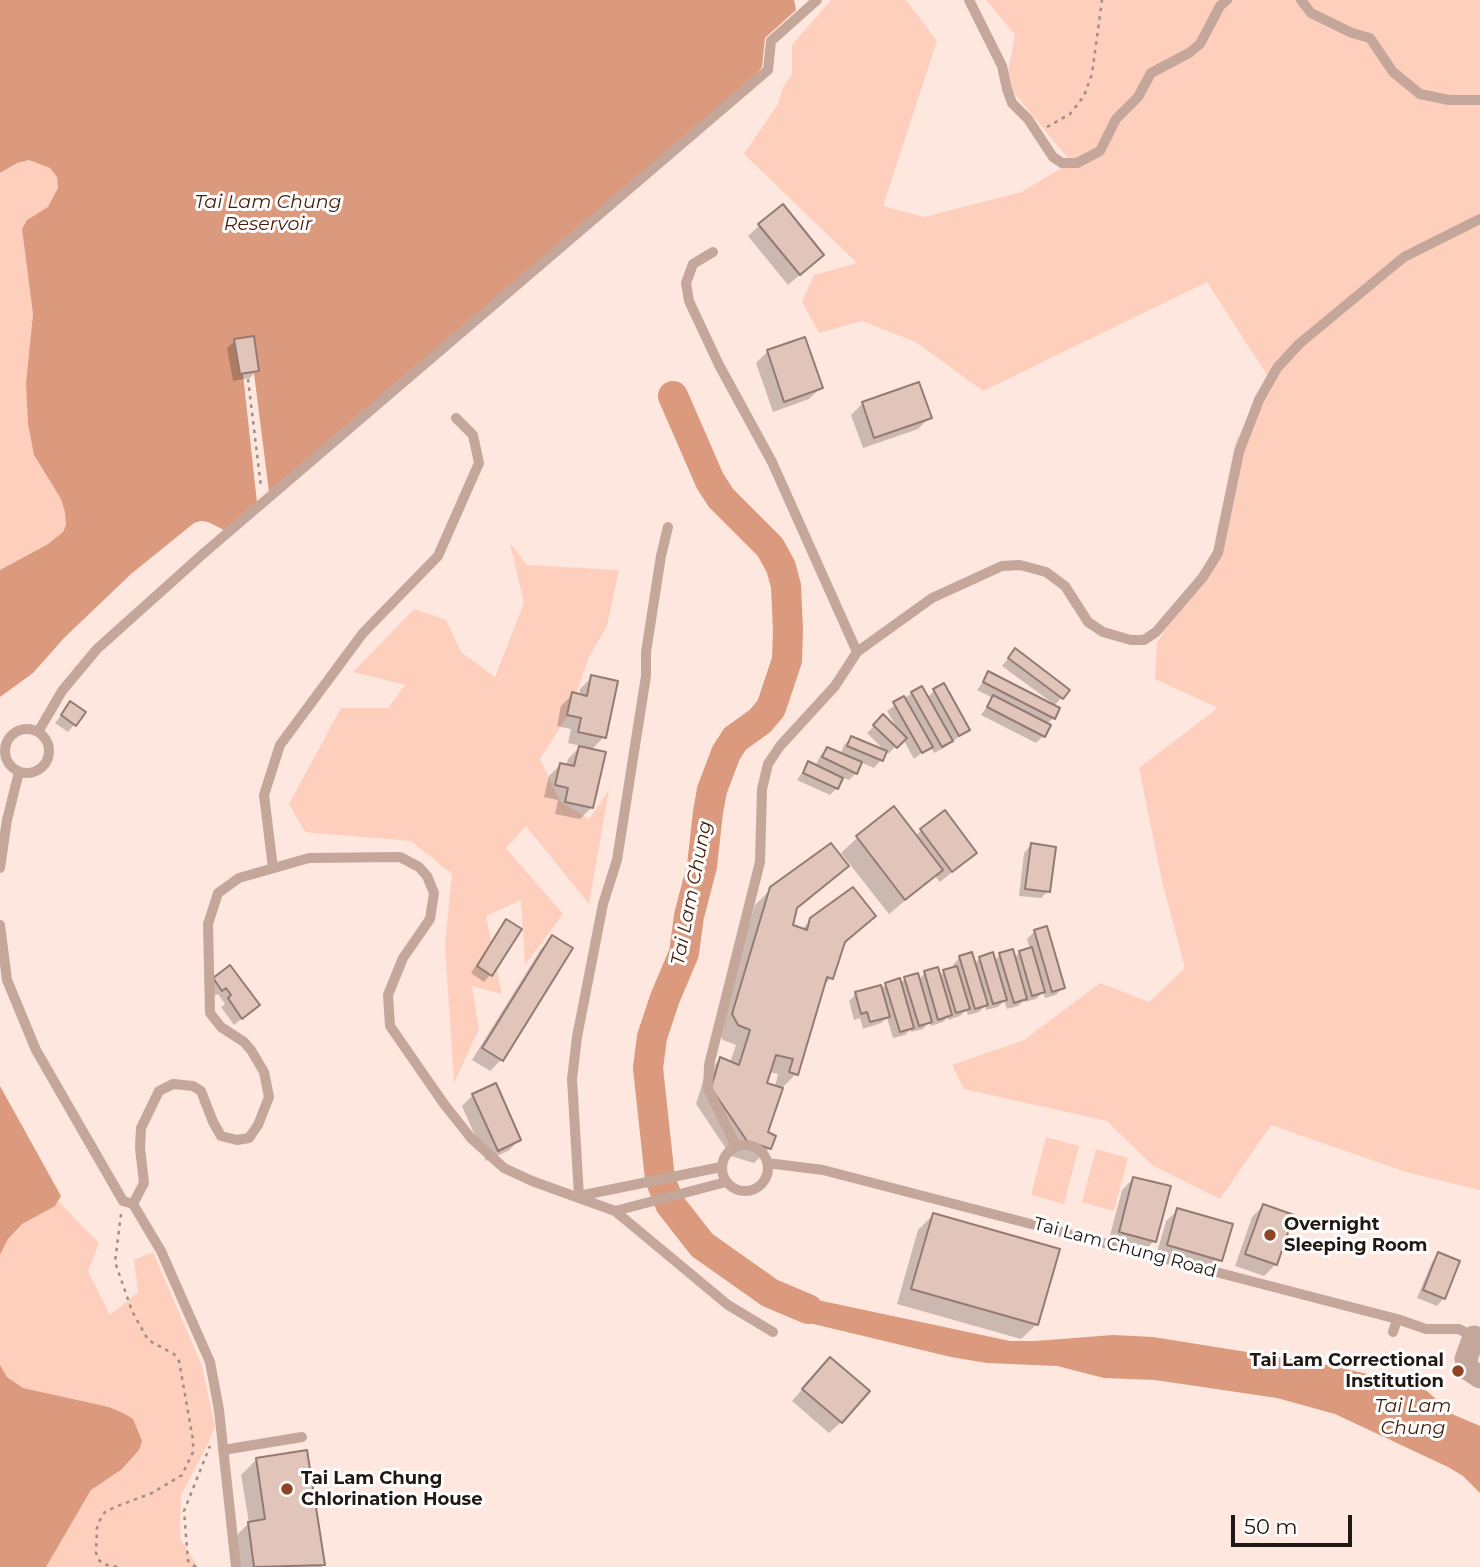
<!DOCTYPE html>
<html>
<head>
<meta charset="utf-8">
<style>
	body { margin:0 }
	#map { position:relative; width:1480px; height:1567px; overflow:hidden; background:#fee7de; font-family:Montserrat,sans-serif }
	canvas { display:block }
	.scale { position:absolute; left:1231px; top:1515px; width:121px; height:32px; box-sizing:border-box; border:4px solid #211713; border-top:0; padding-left:9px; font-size:21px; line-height:24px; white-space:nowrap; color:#211713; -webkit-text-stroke:5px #fff; paint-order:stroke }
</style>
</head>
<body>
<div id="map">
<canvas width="1480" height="1567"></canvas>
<div class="scale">50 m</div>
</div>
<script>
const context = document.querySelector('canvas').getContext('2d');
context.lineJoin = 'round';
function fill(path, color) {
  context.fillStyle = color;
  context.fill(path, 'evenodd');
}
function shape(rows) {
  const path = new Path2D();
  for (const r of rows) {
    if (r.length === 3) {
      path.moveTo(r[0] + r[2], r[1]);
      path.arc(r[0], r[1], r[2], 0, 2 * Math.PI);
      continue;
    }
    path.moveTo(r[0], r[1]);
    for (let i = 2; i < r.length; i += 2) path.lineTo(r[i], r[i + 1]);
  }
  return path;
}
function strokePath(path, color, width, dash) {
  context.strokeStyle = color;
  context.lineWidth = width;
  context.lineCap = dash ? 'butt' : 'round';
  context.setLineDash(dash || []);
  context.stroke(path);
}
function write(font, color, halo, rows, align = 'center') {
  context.font = font + ' Montserrat,sans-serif';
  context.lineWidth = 6;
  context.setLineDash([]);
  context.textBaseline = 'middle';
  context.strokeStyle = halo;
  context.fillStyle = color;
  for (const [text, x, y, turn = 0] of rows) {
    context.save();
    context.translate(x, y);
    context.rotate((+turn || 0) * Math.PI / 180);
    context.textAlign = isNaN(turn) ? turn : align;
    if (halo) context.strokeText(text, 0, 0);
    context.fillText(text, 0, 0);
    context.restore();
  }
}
const green = shape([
	[831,0,906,0,937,41,883,206,924,217,1022,192,1071,162,1006,83,1015,35,986,0,1480,0,1480,1190,1406,1172,1271,1125,1220,1199,1152,1165,1107,1121,964,1089,952,1065,1024,1040,1100,983,1149,1002,1185,968,1162,881,1139,768,1218,708,1155,679,1157,643,1213,551,1236,440,1262,400,1269,378,1207,282,983,391,916,342,862,321,819,333,802,302,814,275,857,263,744,154,778,104,783,88,792,74,792,45],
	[29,160,50,168,57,177,58,188,48,208,27,220,22,229,33,314,26,383,28,424,34,455,61,499,66,512,66,525,63,532,48,544,0,570,0,173,17,163],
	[510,543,527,565,619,570,607,626,589,657,569,714,540,759,560,801,589,819,609,790,589,904,526,826,506,848,563,914,525,965,521,900,486,916,502,994,472,986,479,1029,454,1083,445,944,452,874,411,841,305,832,289,804,341,708,388,708,405,685,353,672,414,609,446,620,461,652,495,677,524,603],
	[1046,1137,1079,1146,1064,1204,1031,1195],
	[1096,1149,1128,1158,1114,1211,1082,1202],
	[59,1202,99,1243,88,1271,110,1315,138,1292,134,1260,153,1252,202,1366,215,1426,207,1446,181,1495,180,1538,198,1567,46,1567,91,1490,121,1470,138,1450,123,1413,109,1407,23,1388,7,1377,0,1365,0,1255,8,1239,22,1224]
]);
const water = shape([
	[0,0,794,0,796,10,765,38,762,67,756,75,224,530,208,522,201,521,194,523,131,574,64,638,33,673,0,697,0,570,48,544,63,532,66,525,65,512,61,499,34,455,28,424,26,383,33,314,22,229,27,220,48,207,58,188,57,177,50,168,29,160,17,163,0,173],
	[0,1086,61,1196,55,1206,22,1224,8,1239,0,1255],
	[780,1292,1010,1341,1035,1341,1113,1335,1153,1337,1322,1364,1400,1381,1427,1391,1452,1414,1480,1426,1480,1493,1463,1476,1448,1467,1335,1414,1277,1398,1155,1380,1104,1378,1057,1366,987,1363,951,1357,805,1322,790,1315,775,1302,770,1293],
	[0,1365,7,1377,23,1388,109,1407,123,1413,133,1419,142,1441,139,1450,121,1470,91,1490,46,1567,0,1567]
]);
const pier = shape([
	[254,336,259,371,254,373,269,492,257,503,243,374,240,374,234,339]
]);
const shadow = shape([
	[760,225,810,266,788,285,748,236],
	[804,339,821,388,809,399,773,412,756,363,767,352],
	[235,341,257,370,250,378,233,381,227,348],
	[863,403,929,418,918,429,863,448,851,415],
	[1015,650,1068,690,1054,706,1053,718,1046,725,1043,736,1036,743,981,715,993,698,977,690,989,673,1050,704,1051,702,1002,666],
	[592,677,604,737,591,750,591,808,580,819,555,814,558,800,544,797,549,776,560,765,566,766,568,759,581,746,568,743,571,729,557,726,561,706,573,694,579,696,580,689],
	[934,691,968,730,944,748,934,753,930,746,914,759,903,739,888,754,867,733,883,717,898,730,887,711,912,693,927,698],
	[71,703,75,724,68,732,55,723],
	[851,738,885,752,881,760,874,768,860,762,856,773,849,780,842,777,837,788,830,795,797,780,808,764,815,767,820,756,827,749,840,755,844,745],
	[893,809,915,836,944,812,975,853,940,882,935,876,889,914,841,853,857,838],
	[1031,845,1048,891,1041,898,1019,896,1024,853],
	[847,866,795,911,791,926,801,930,812,919,874,916,842,945,831,978,823,986,796,1074,780,1090,765,1133,770,1148,754,1163,731,1156,696,1104,705,1075,720,1059,730,1063,736,1045,723,1040,717,1030,755,905,771,889],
	[769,1072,778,1074,775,1087,765,1084],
	[506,921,491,974,484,982,471,973,499,929],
	[1035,931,1063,987,1056,995,1045,998,1043,992,1036,999,1025,1002,1024,1000,1018,1006,1007,1009,1004,1001,998,1007,986,1010,985,1006,979,1012,968,1015,966,1010,960,1016,948,1020,948,1017,943,1022,931,1026,930,1021,923,1029,911,1032,911,1029,905,1035,893,1038,887,1018,881,1023,863,1029,860,1018,854,1020,849,1001,856,994,881,990,886,984,900,984,905,979,918,980,925,973,939,977,944,972,954,969,953,965,960,957,974,964,980,958,994,961,1000,955,1014,958,1020,952,1030,949,1027,939],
	[553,937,501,1060,490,1071,472,1060,541,949],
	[214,980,258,1005,234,1025,221,1007,225,1004,218,994,214,996,207,987],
	[473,1095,519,1140,508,1151,486,1161,462,1106],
	[1133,1179,1154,1241,1143,1252,1108,1243,1122,1190],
	[1263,1206,1276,1264,1264,1276,1235,1266,1252,1217],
	[1178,1210,1221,1260,1209,1272,1156,1256,1166,1221],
	[933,1215,1037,1324,1021,1339,897,1304,918,1230],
	[1439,1254,1444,1298,1437,1306,1417,1298,1432,1262],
	[819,1370,841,1422,829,1433,792,1401],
	[257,1459,323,1565,321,1567,237,1567,233,1539,249,1523,241,1475]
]);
const river = shape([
	[673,396,710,481,721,498,770,547,781,567,786,586,788,630,787,660,771,708,760,721,735,739,726,753,712,790,708,812,702,866,689,916,684,953,665,998,652,1037,648,1068,660,1179,670,1204,702,1245,770,1293,808,1309]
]);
const building = shape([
	[783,204,824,255,800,275,758,224,783,204],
	[254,336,259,371,240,374,234,339,254,336],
	[805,337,823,388,784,402,767,350,805,337],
	[919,382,932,418,874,438,862,402,919,382],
	[1015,648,1070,690,1063,699,1008,658,1015,648],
	[988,671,1060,708,1055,719,983,682,988,671],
	[591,675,618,681,606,738,578,732,581,718,567,715,572,692,587,696,591,675],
	[944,683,970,730,959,736,933,689,944,683],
	[922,686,953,741,942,747,911,692,922,686],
	[993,695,1051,725,1045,737,987,707,993,695],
	[904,696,933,747,922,753,893,702,904,696],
	[70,701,86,712,76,726,61,715,70,701],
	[883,714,907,738,897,748,873,725,883,714],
	[851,736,887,751,883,761,847,746,851,736],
	[579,746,606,752,593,808,565,802,568,788,555,785,560,763,574,766,579,746],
	[827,747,862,762,857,774,822,757,827,747],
	[808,761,843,778,838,789,803,773,808,761],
	[894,806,943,870,905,900,856,836,894,806],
	[945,810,977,853,952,872,920,829,945,810],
	[831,843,849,866,797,908,793,925,807,930,810,918,853,887,876,916,845,942,833,979,827,977,798,1075,789,1072,793,1059,776,1055,767,1083,783,1088,768,1132,776,1136,771,1149,747,1141,711,1088,720,1057,739,1065,750,1030,738,1025,732,1014,770,887,831,843],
	[1031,843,1056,847,1050,892,1025,889,1031,843],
	[506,919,522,929,492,976,477,966,506,919],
	[1047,926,1065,988,1052,992,1034,930,1047,926],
	[552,935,573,948,503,1061,482,1048,552,935],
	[1032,947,1045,992,1032,996,1019,951,1032,947],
	[1013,949,1027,999,1014,1003,999,953,1013,949],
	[972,952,988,1005,975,1009,959,956,972,952],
	[993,952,1007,1000,993,1004,979,957,993,952],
	[230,965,260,1005,242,1019,228,998,231,995,226,988,222,991,213,978,230,965],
	[957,966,970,1009,956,1013,943,970,957,966],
	[938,967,952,1015,938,1020,924,971,938,967],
	[918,973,932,1022,919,1026,904,977,918,973],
	[900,978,914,1028,900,1032,885,983,900,978],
	[881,985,890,1017,870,1022,867,1012,861,1014,855,992,881,985],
	[496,1083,521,1140,498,1151,472,1094,496,1083],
	[1133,1177,1171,1186,1156,1242,1119,1232,1133,1177],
	[1263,1204,1294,1215,1277,1265,1245,1254,1263,1204],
	[1177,1208,1233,1224,1222,1261,1167,1245,1177,1208],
	[933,1213,1060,1249,1038,1325,911,1289,933,1213],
	[1438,1252,1460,1261,1445,1299,1423,1290,1438,1252],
	[830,1357,870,1391,842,1423,802,1389,830,1357],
	[307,1450,325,1565,254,1567,248,1522,265,1519,256,1458,307,1450]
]);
const path = shape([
	[1047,127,1070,114,1084,96,1092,74,1102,0],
	[248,379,261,487],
	[117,1567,103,1564,99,1560,96,1553,97,1528,100,1520,105,1512,115,1507,152,1493,182,1475,193,1452,193,1440,179,1361,174,1354,148,1340,132,1311,115,1262,121,1214],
	[196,1567,188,1561,184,1511,210,1446]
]);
const service = shape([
	[969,0,1002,66,1007,89,1012,103,1028,119,1053,157,1062,163,1077,163,1100,151,1116,119,1138,97,1151,73,1189,53,1200,44,1220,6,1227,0],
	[1301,0,1311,13,1352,33,1370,38,1393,72,1420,94,1449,100,1480,100],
	[713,252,693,264,686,283,689,301,719,365,772,462,857,652],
	[668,527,661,556,646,652,646,676,617,860,603,904,577,1037,572,1079,579,1196,721,1167],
	[27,751,22],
	[38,732,62,691,97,649,204,553,768,70,771,41,817,0],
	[0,868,7,820,19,772],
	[273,868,264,795,280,745,363,633,438,556,479,463,473,435,456,418],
	[0,925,7,980,36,1050,123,1201,133,1204,161,1251,210,1362,219,1410,236,1567],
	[745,1168,23],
	[736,1146,708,1089,709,1065,760,862,762,789,768,764,780,746,835,686,857,652,932,598,1002,566,1020,565,1046,572,1065,586,1088,622,1103,632,1131,640,1144,640,1156,632,1203,577,1218,553,1239,452,1259,400,1277,368,1299,344,1404,257,1480,219],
	[767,1163,823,1170,1397,1319,1426,1329,1459,1329,1474,1337],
	[133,1204,144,1183,140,1148,141,1128,159,1091,173,1084,193,1086,201,1091,213,1122,221,1136,237,1140,249,1138,258,1125,269,1097,264,1072,251,1050,244,1042,221,1027,210,1013,208,924,218,893,239,878,309,858,400,857,419,867,427,876,434,893,430,919,403,958,388,995,390,1026,444,1104,471,1138,504,1168,532,1181,615,1211,728,1305,773,1332],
	[615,1211,726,1182],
	[1393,1332,1397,1319],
	[223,1450,302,1437]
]);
const tertiary = shape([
	[1480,1340,1474,1337,1466,1359,1468,1369,1480,1377]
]);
const markers = [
	[1270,1235,7,"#8d4524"],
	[1458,1371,7,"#8d4524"],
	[287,1489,7,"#8d4524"]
];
const poiNames = [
	["Overnight",1284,1225],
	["Sleeping Room",1284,1246],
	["Tai Lam Correctional",1444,1361,"right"],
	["Institution",1444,1382,"right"],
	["Tai Lam Chung",301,1479],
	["Chlorination House",301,1500]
];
const streetNames = [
	["Tai Lam Chung Road",1125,1248,15]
];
const waterNames = [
	["Tai Lam Chung",268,202],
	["Reservoir",268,224],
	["Tai Lam Chung",692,893,-79],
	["Tai Lam",1413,1406],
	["Chung",1413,1428]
];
fill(green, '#fdcfbc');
fill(water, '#db997d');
fill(pier, '#fee7de');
fill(shadow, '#0003');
strokePath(river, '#db997d', 30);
fill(building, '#e1c5ba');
strokePath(building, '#947b71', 2);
strokePath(path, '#9f8d86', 2.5, [3.5, 5]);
strokePath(service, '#c5a69a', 10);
strokePath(tertiary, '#c5a69a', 23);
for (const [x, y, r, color] of markers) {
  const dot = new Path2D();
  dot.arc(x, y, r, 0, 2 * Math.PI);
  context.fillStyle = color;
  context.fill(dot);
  strokePath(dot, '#fff', 2.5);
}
write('bold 18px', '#211713', '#fff', poiNames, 'left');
write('18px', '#211713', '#fff', streetNames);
write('italic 19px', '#481e0a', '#fff', waterNames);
</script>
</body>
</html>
